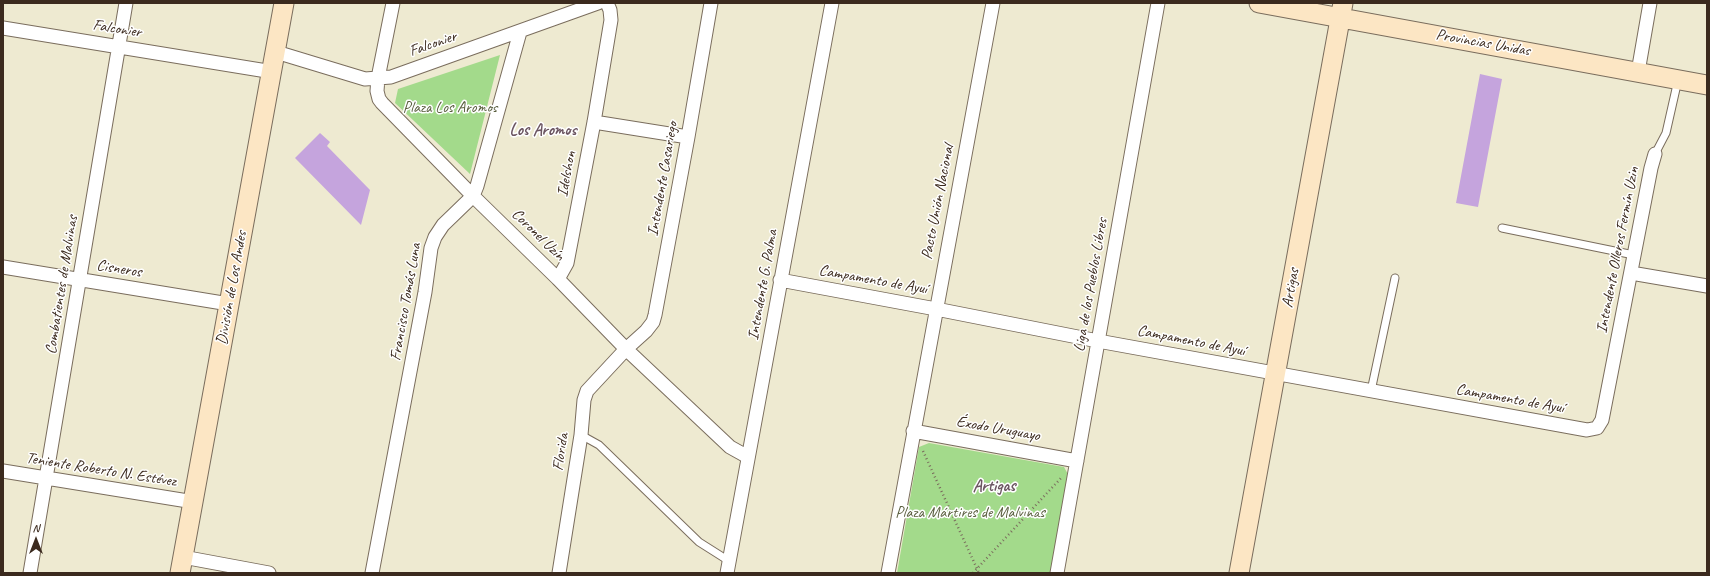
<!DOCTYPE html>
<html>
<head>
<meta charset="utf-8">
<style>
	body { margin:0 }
	#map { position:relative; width:1710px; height:576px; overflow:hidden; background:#eeead1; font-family:Caveat,sans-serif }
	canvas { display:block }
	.frame { position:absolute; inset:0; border:4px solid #3b2a1e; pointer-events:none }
	.north { position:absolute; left:16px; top:520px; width:40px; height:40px; -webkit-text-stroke:3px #fff; paint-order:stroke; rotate:0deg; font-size:11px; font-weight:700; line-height:16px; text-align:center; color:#3b2a1e }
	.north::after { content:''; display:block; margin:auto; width:14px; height:18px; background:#3b2a1e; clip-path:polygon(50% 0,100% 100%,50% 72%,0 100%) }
</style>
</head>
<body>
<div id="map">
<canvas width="1710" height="576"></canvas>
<div class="frame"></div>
<div class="north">N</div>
</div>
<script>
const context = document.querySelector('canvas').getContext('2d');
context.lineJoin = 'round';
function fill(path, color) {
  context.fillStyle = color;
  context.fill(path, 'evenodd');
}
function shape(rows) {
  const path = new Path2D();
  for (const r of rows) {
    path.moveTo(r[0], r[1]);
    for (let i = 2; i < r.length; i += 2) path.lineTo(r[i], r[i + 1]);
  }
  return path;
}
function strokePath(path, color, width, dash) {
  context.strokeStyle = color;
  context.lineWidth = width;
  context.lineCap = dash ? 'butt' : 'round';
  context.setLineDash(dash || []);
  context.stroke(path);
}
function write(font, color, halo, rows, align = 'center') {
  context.font = font + ' Caveat,sans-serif';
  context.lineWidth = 3;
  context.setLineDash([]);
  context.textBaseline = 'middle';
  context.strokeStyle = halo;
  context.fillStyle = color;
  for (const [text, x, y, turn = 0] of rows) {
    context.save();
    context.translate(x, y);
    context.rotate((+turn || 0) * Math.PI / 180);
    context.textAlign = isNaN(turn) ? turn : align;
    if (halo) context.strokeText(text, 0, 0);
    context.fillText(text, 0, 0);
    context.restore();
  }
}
const green = shape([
	[500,55,470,174,395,103,398,89],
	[929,443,1064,467,1070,478,1053,573,897,573,919,447]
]);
const building = shape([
	[1480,74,1502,79,1478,207,1456,203],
	[320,133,330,142,327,146,370,190,361,225,295,158]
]);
const path = shape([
	[923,451,979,573],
	[973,573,1061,478]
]);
const lane = shape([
	[1655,154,1666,133,1678,80],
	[1502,228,1634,255],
	[1371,391,1395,278],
	[581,435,599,445,699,542,729,561]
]);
const street = shape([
	[393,3,378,78,377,91,379,99,382,103,473,196,558,279,626,349,730,447,748,457],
	[3,28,273,72],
	[276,52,365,79,391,77,598,3],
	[1638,72,1650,3],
	[594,122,688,137],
	[3,267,229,304],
	[1631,273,1707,286],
	[558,279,567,263,594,122,611,20,610,10,607,3],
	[780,280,936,309,1098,341,1587,430,1597,428,1602,420,1651,168,1655,154],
	[913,431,1077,461],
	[3,471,194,502],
	[183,557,269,573],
	[30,573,126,3],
	[372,573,425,292,431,248,435,237,443,225,473,196,477,186,520,32],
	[559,573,581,435,584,400,587,391,626,349,646,331,653,322,655,315,688,137,711,3],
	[727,573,832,3],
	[888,573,993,3],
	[1057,573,1158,3]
]);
const secondary = shape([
	[1259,3,1707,85],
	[180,573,284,3],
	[1239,573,1343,3]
]);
const streetNames = [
	["Falconier",117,29,9],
	["Provincias Unidas",1483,43,10],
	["Falconier",433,44,-19],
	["Idelshon",567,174,-79],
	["Intendente Casariego",663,179,-80],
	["Pacto Unión Nacional",938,202,-79],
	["Coronel Uzín",538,235,44],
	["Intendente Olleros Fermín Uzin",1618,250,-79],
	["Cisneros",119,269,9],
	["Campamento de Ayuí",873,280,10],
	["Combatientes de Malvinas",62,285,-81],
	["Intendente G. Palma",763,285,-80],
	["Liga de los Pueblos Libres",1091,285,-80],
	["División de Los Andes",232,288,-80],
	["Artigas",1291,288,-80],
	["Francisco Tomás Luna",406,302,-80],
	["Campamento de Ayuí",1191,341,11],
	["Campamento de Ayuí",1510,399,10],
	["Éxodo Uruguayo",998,429,10],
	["Florida",561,452,-81],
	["Teniente Roberto N. Estévez",101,470,9]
];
const parkNames = [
	["Plaza Los Aromos",450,108],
	["Plaza Mártires de Malvinas",970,513]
];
const neighbourhoodNames = [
	["Los Aromos",543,131],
	["Artigas",994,487]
];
fill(green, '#a3da8b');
fill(building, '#c5a4dd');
strokePath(lane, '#7a6d5d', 9);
strokePath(street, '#7a6d5d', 15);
strokePath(secondary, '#7a6d5d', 21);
strokePath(path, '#7a6d5d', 2.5, [1, 3]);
strokePath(lane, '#fff', 7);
strokePath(street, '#fff', 13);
strokePath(secondary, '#fce6c4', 19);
write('16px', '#3b2a1e', '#fff', streetNames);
write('16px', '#5a5f3f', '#fff', parkNames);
write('bold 17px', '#6b5561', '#fff', neighbourhoodNames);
</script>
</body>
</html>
